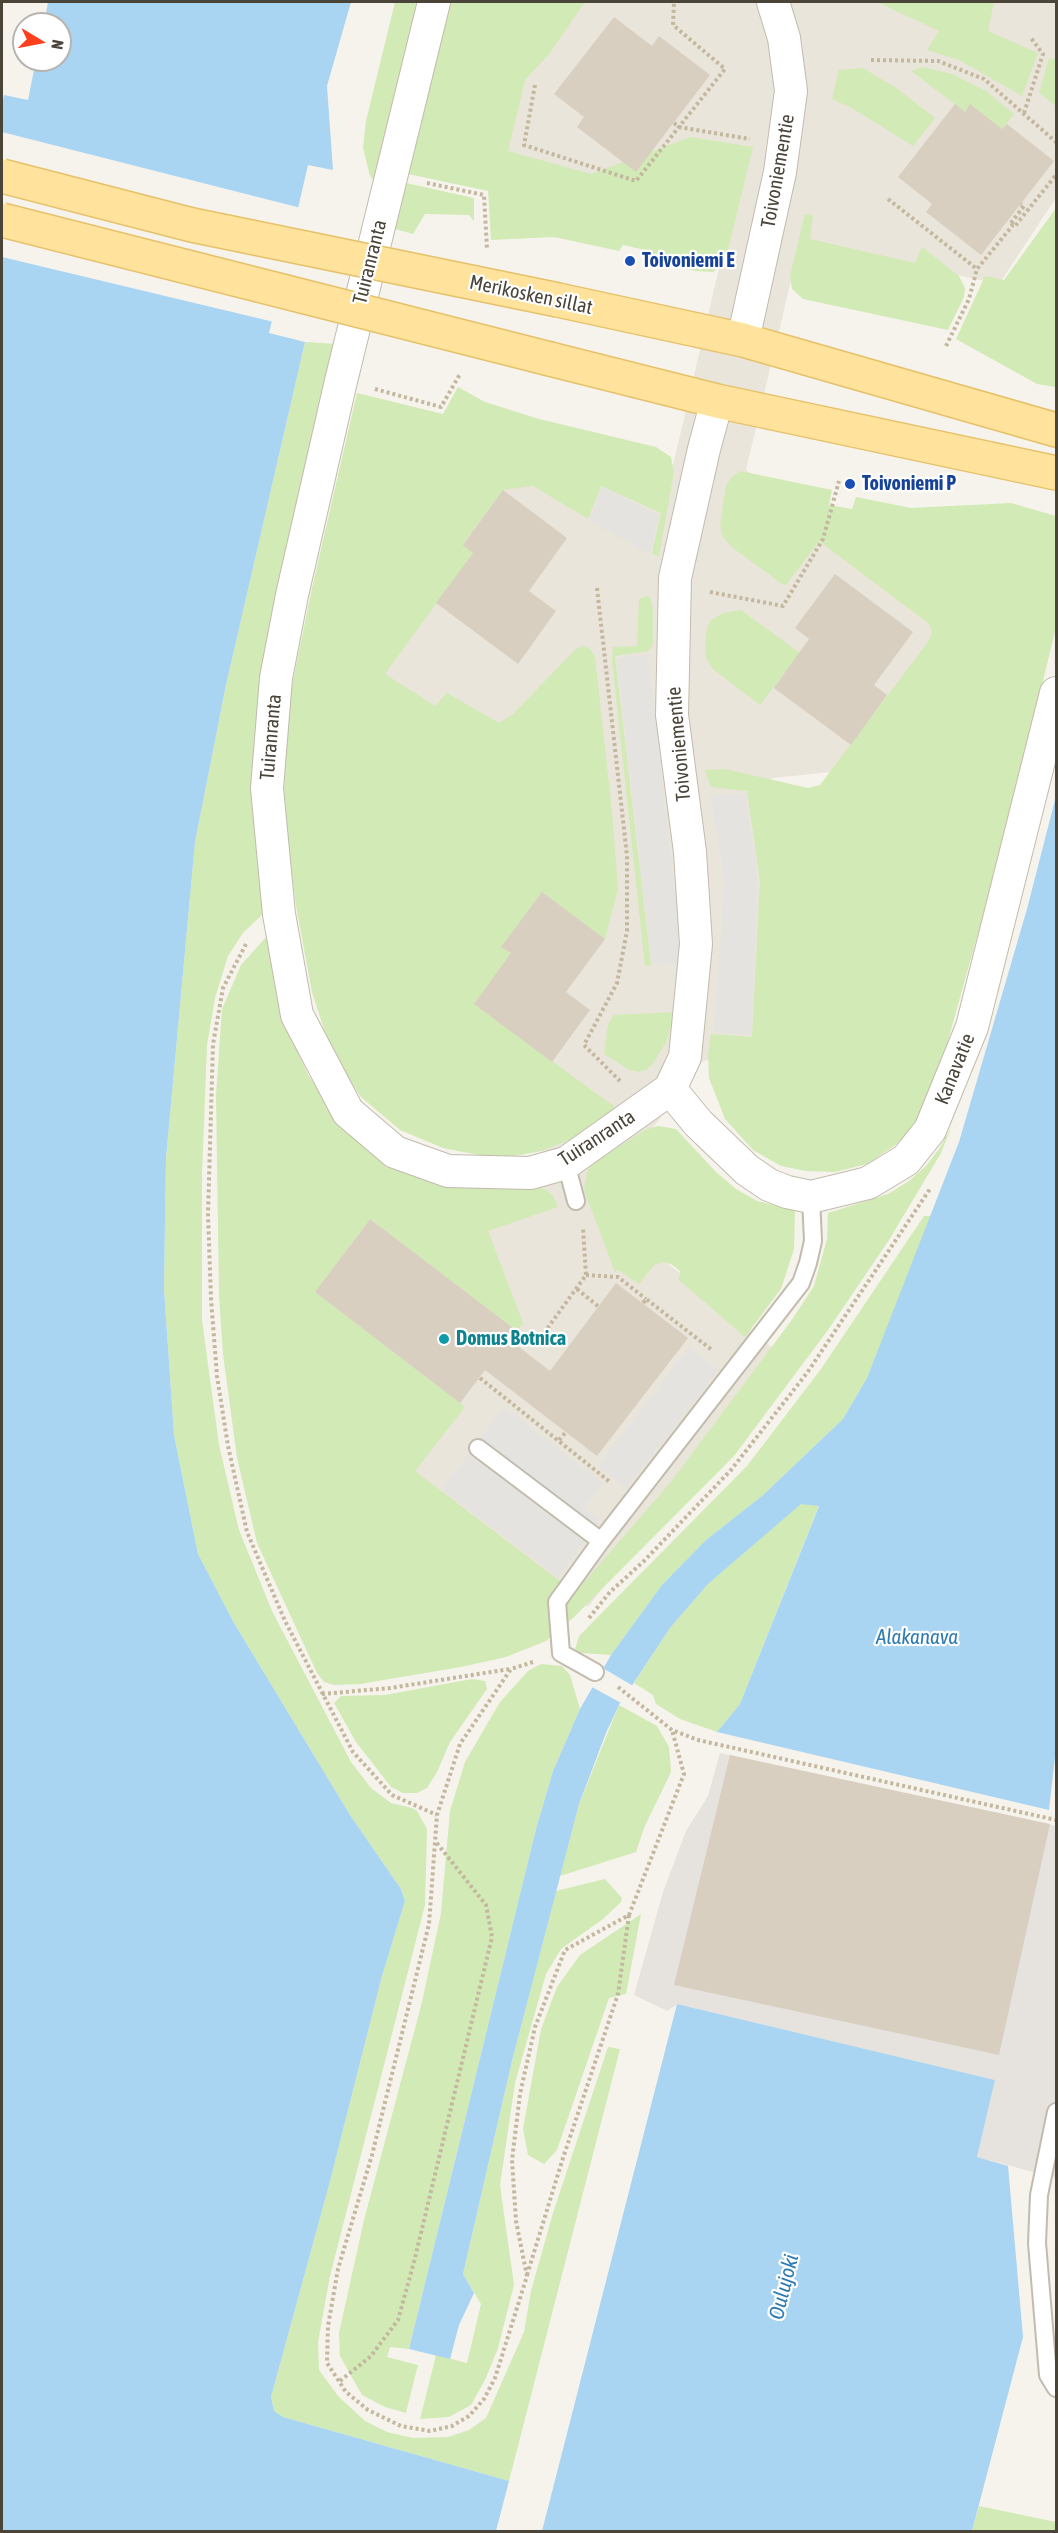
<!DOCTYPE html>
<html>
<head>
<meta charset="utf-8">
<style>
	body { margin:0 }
	#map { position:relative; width:1058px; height:2533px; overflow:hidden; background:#f6f3ec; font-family:"Asap Condensed",sans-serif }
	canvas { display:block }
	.frame { position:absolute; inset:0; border:3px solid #4b4439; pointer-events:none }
	.north { position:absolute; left:12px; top:12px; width:60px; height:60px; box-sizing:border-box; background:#fff; border:2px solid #b7b4b0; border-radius:50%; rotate:100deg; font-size:16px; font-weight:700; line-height:24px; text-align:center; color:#4b4439 }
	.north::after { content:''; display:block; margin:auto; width:21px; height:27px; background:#fc3f1d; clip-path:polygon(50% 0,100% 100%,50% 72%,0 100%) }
</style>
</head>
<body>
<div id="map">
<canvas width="1058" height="2533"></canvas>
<div class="frame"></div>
<div class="north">N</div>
</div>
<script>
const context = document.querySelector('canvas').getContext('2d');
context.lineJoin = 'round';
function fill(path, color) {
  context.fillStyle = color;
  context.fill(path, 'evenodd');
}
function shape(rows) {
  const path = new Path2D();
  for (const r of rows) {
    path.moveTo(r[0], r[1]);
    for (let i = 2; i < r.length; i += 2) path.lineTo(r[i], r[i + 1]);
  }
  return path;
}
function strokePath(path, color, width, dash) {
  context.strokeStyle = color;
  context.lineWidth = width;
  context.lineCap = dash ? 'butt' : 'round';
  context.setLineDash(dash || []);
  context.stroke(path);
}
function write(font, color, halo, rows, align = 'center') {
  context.font = font + ' "Asap Condensed",sans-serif';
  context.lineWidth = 4.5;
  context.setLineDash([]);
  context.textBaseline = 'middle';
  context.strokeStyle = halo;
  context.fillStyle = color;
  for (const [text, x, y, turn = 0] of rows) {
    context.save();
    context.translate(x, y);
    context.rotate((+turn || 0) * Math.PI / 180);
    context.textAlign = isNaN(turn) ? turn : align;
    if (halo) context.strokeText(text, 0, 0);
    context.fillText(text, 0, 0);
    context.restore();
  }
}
const residential = shape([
	[511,2,1056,2,1056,198,999,284,800,242,746,470,822,520,958,627,851,770,772,778,757,1040,702,1062,652,1129,610,1217,784,1357,588,1607,409,1470,291,1290,448,1186,540,1187,542,1151,595,1125,459,1019,334,677,484,454,601,480,663,508,731,217,488,156]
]);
const industrial = shape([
	[720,1753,1056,1826,1056,2178,977,2157,995,2080,677,2004,667,2011,634,1995,663,1892,686,1831,708,1796]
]);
const green = shape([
	[395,2,419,2,376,183,370,176,363,148,366,121],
	[451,2,585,2,549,54,525,80,508,151,591,174,691,137,753,147,725,262,713,272,696,271,644,259,645,250,623,245,619,251,554,237,491,240,488,191,408,174],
	[877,2,994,2,988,31,1038,53,1022,96,959,60,927,50,939,31],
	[1049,58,1056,60,1056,106,1039,93],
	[923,67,952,74,986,91,1014,114,1002,129,971,105,965,112,911,71],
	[863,68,898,89,935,118,913,146,850,107,832,99,839,70],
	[406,183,474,198,474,221,469,215,425,214,413,234,395,229],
	[1056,208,1056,387,1037,384,956,339,985,276,1004,280],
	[805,214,813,215,810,239,915,263,922,247,959,276,965,288,964,297,948,330,803,299,792,289,790,276],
	[305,342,338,344,264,664,255,726,252,784,257,852,265,912,243,933,228,956,215,998,207,1045,202,1174,202,1320,219,1445,239,1530,272,1611,351,1762,371,1788,391,1803,412,1808,417,1811,427,1829,425,1905,330,2276,318,2342,319,2370,338,2396,365,2421,387,2432,413,2438,448,2437,469,2430,486,2418,524,2332,531,2291,553,2213,608,2047,620,2049,509,2481,283,2417,274,2411,271,2397,329,2185,382,1976,405,1901,401,1889,350,1815,234,1623,198,1554,174,1435,164,1289,166,1158,195,842,226,685],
	[458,387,485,402,539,419,656,447,671,457,674,472,659,556,652,554,661,513,601,486,588,519,533,486,503,490,463,544,473,553,385,674,435,706,447,693,499,723,512,715,577,648,584,646,590,649,595,657,612,811,618,889,605,939,542,892,502,946,511,953,474,1004,615,1107,596,1125,569,1140,542,1151,514,1156,484,1156,443,1148,400,1130,361,1097,332,1054,312,992,296,906,284,813,285,720,312,588,357,393,443,414],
	[740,471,832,490,829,505,852,509,856,497,911,508,1011,503,1056,516,1056,627,1008,826,942,1062,925,1109,913,1130,894,1146,867,1164,835,1172,806,1171,781,1166,753,1150,725,1119,709,1078,708,1054,711,1034,752,1037,760,880,747,791,711,787,705,770,725,769,808,788,820,785,928,642,932,631,928,623,819,541,786,585,782,584,733,548,723,537,720,525,726,485,733,476],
	[647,596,651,599,653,610,653,644,649,651,615,656,651,965,645,966,612,661,613,647,637,646,639,599],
	[741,610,800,653,760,705,714,670,706,658,705,644,707,628,711,620,723,613],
	[268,935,281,1002,295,1046,308,1075,333,1113,494,1187,542,1188,552,1194,558,1207,488,1231,523,1323,517,1331,370,1219,315,1292,465,1407,415,1471,557,1579,580,1587,670,1483,791,1321,814,1286,827,1239,828,1213,888,1194,909,1181,926,1166,939,1149,952,1126,941,1153,889,1240,828,1330,734,1456,574,1617,546,1641,506,1657,461,1667,360,1684,334,1685,324,1682,317,1673,257,1543,237,1458,223,1354,219,1296,216,1095,222,1009,241,965],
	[675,1012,667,1040,653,1064,646,1070,638,1072,629,1070,604,1054,608,1024,614,1015],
	[658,1126,676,1129,716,1172,736,1189,757,1201,795,1210,794,1249,781,1289,745,1337,679,1280,680,1271,671,1264,663,1262,654,1265,639,1284,618,1270,615,1272,584,1190,587,1172,592,1164,645,1130],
	[924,1216,932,1216,867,1378,843,1419,762,1496,706,1540,662,1585,611,1655,581,1653,579,1655,575,1649,579,1636,747,1466,821,1369],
	[801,1503,819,1505,740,1704,717,1732,680,1719,656,1704,653,1695,634,1683,670,1628,708,1584],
	[541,1664,562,1666,570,1675,580,1709,553,1771,536,1829,409,2349,390,2347,387,2357,418,2365,406,2413,385,2407,362,2395,340,2356,339,2333,364,2220,422,2002,441,1913,450,1811,465,1762,500,1702,528,1671],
	[472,1679,485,1681,487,1689,450,1742,437,1772,427,1788,417,1793,403,1793,391,1787,356,1742,334,1703,341,1696,385,1695],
	[619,1705,657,1726,669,1747,671,1772,644,1828,636,1852,560,1876,579,1804],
	[605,1879,622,1898,621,1902,603,1919,561,1949,546,1974,515,2083,500,2185,514,2285,498,2348,485,2380,471,2405,449,2417,420,2419,436,2355,467,2363,481,2304,463,2274,512,2061,556,1891],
	[641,1914,626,1994,609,1998,557,2150,544,2164,528,2155,523,2129,541,2029,557,1987,580,1955],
	[979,2506,1056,2522,1056,2531,972,2531]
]);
const parking = shape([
	[602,487,659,515,650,554,589,521],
	[648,655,683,961,652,965,617,658],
	[745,794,758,879,751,1035,714,1032,725,880,710,795],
	[689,1347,718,1370,626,1489,598,1466],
	[504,1407,603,1483,584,1508,600,1520,558,1577,442,1489]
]);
const water = shape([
	[48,2,351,2,327,86,333,170,308,165,269,333,305,342,226,685,195,842,166,1158,164,1289,174,1435,198,1554,234,1623,350,1815,401,1889,405,1901,382,1976,329,2185,271,2397,274,2411,283,2417,509,2481,496,2531,2,2532,2,104,4,95,28,100,36,60,60,60,60,24,44,24],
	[1056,796,1056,1748,1049,1810,717,1732,740,1704,819,1506,801,1504,708,1584,670,1628,619,1705,606,1733,579,1804,512,2061,463,2274,474,2293,459,2325,450,2359,409,2349,536,1829,553,1771,580,1709,611,1655,662,1585,706,1540,762,1496,843,1419,867,1378,959,1142,1027,909],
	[677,2004,995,2080,977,2157,1008,2166,1023,2337,972,2531,542,2531]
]);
const pier = shape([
	[2,132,301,208,274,322,2,257],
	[601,1667,635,1687,623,1704,590,1686]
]);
const building = shape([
	[614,17,652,46,659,36,710,75,636,172,577,127,584,117,554,94],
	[955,104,965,112,970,104,1002,129,1007,124,1054,161,981,255,926,212,932,204,898,177],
	[503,490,567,538,529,591,556,611,518,664,436,603,473,553,463,545],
	[835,574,913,632,874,685,887,695,851,745,774,688,809,639,795,628],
	[542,892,605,939,566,992,590,1010,552,1062,474,1004,511,953,501,947],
	[370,1219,517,1331,510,1340,550,1371,616,1283,688,1338,597,1456,485,1370,460,1403,315,1292],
	[730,1755,1050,1824,999,2055,674,1985]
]);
const path = shape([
	[871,60,938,61,984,79,1056,142],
	[535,85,524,145,636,181,725,69,673,25,674,2],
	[1024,113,1043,54,1031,38],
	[674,123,679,127,750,139],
	[427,183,484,195,487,249],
	[888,199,977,269],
	[1011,223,1015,226,1056,175],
	[1011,223,1024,206,1021,204],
	[946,346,969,299,977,269,1013,225],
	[375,389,441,407,460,374],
	[597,588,627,856,627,931,617,983,584,1045,620,1081],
	[710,592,783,606,823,539,839,481],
	[246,944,223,988,213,1044,208,1214,211,1299,217,1376,228,1446,247,1532,285,1621,353,1752,392,1795,437,1815],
	[586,1275,618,1277,646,1299],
	[577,1289,599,1307],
	[643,1303,646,1299,712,1350],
	[544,1333,586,1275,583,1228],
	[480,1378,610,1482],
	[559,1440,566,1432],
	[589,1618,610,1592,643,1562,731,1470,807,1373,930,1189],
	[533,1662,511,1669,460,1744,437,1815,429,1924,372,2155,338,2269,328,2326,327,2363,346,2392,368,2410,401,2426,430,2431,452,2426,469,2416,484,2399,495,2378,527,2276,516,2221,512,2160,520,2094,535,2027,565,1950,629,1915,684,1774,672,1730],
	[618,1687,672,1730,698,1740,1056,1820],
	[322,1694,390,1688,510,1669],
	[527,2275,563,2158,618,1994,629,1915],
	[340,2381,371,2356,398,2320,414,2262,492,1937,486,1905,436,1842]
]);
const service = shape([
	[566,1163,576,1201],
	[478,1448,601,1541,801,1283,808,1263,813,1241,811,1197],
	[595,1672,561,1653,557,1602,601,1541],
	[1056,2112,1039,2195,1037,2243,1048,2375,1056,2388]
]);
const minor = shape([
	[434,2,341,381,292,595,276,678,267,788,279,914,297,1015,348,1112,395,1152,448,1171,530,1173,566,1163,670,1089,685,1057,696,944,690,852,672,715,675,578,704,449,717,401],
	[743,340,780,172,791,91,784,38,773,2],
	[670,1089,698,1123,747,1170,769,1185,787,1192,811,1197,868,1183,906,1160,930,1130,972,1027,1056,693]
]);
const primary = shape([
	[558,300,743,340,1056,430],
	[550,359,717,401,1056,473]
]);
const primaryBridge = shape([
	[2,176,192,225,558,300],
	[2,220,550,359]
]);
const markers = [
	[630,261,6,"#1a4fb4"],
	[850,484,6,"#1a4fb4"],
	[444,1339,6,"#0f9aa8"]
];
const streetNames = [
	["Toivoniementie",778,171,-80],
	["Tuiranranta",370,262,-76],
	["Merikosken sillat",531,295,12],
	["Tuiranranta",271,737,-85],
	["Toivoniementie",679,744,-95],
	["Kanavatie",955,1069,-68],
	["Tuiranranta",597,1138,-33]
];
const transitNames = [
	["Toivoniemi E",642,261],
	["Toivoniemi P",862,484]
];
const cultureNames = [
	["Domus Botnica",456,1339]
];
const waterNames = [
	["Alakanava",917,1637],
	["Oulujoki",784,2287,-76]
];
fill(residential, '#eae5da');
fill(industrial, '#e6e2dd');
fill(green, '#d2eab5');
fill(parking, '#e5e3e0');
fill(water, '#a9d4f2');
fill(pier, '#f6f3ec');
fill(building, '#d8cfc1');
strokePath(service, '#c2bbae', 20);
strokePath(minor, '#c2bbae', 34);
strokePath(primary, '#e6c16a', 36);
strokePath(path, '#c4b79f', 4, [3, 3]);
strokePath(service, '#fff', 16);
strokePath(minor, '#fff', 32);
strokePath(primary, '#ffe39c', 33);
strokePath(primaryBridge, '#e6c16a', 36, []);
strokePath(primaryBridge, '#ffe39c', 33);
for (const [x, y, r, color] of markers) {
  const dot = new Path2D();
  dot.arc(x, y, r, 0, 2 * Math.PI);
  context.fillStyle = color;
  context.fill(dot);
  strokePath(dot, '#fff', 2);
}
write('20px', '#4b4439', '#fff', streetNames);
write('bold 20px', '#164399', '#fff', transitNames, 'left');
write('bold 20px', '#0d838f', '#fff', cultureNames, 'left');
write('italic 21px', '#2e7ab2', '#fff', waterNames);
</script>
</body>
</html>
